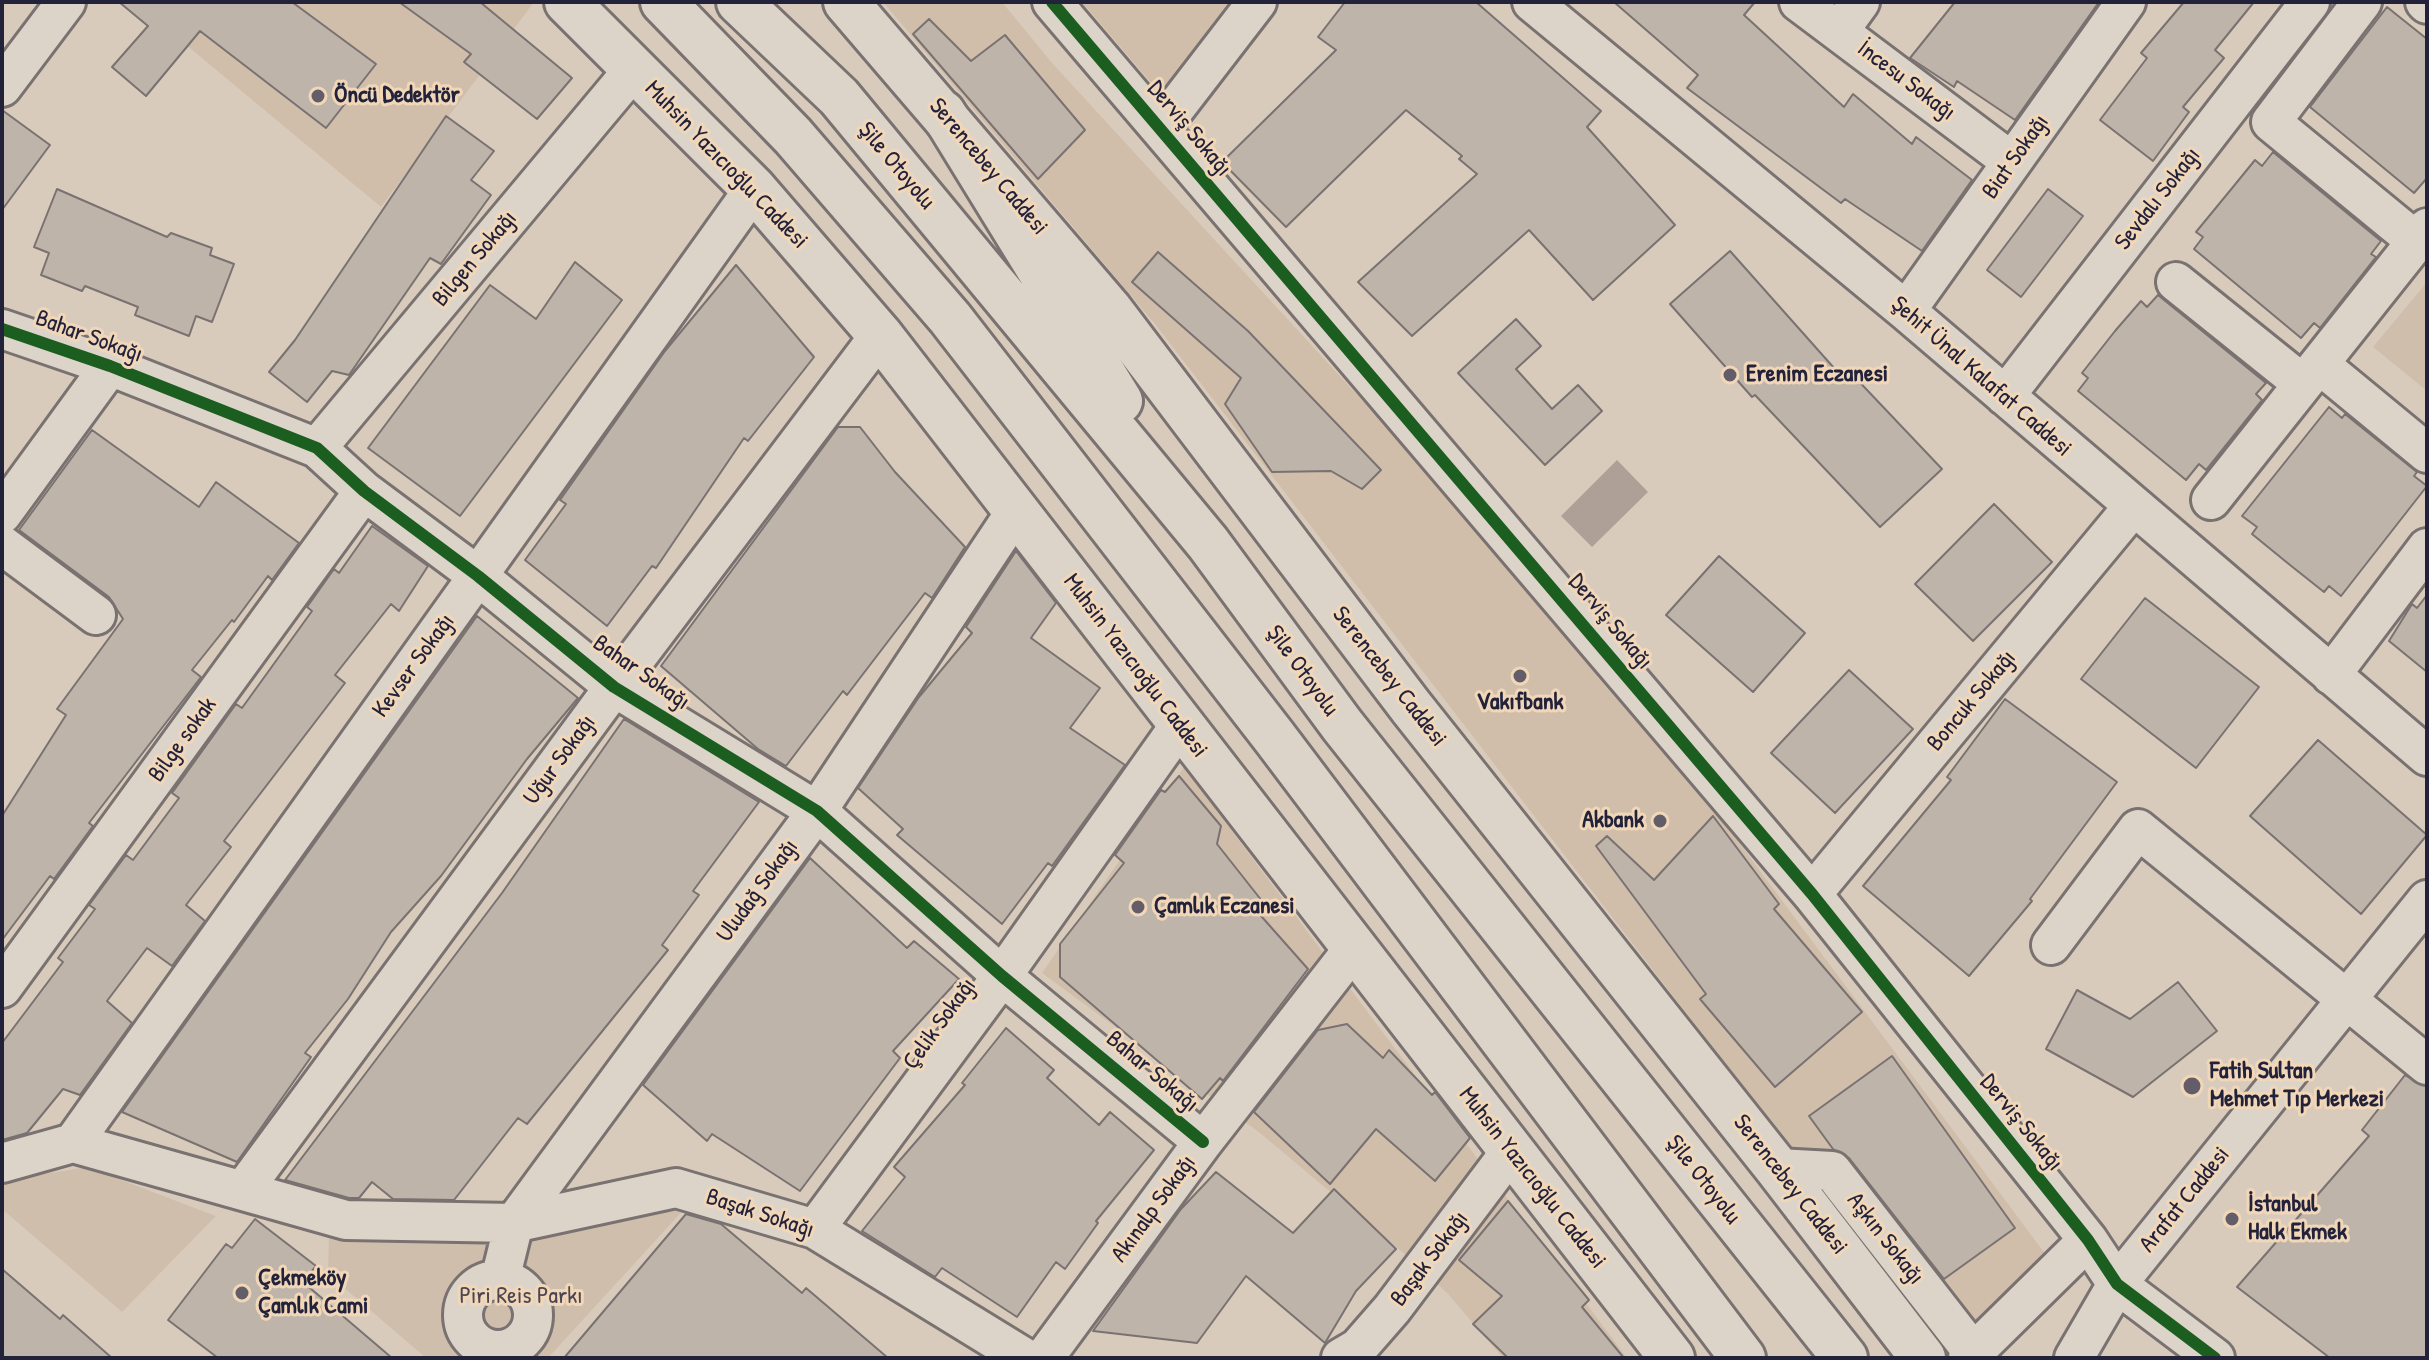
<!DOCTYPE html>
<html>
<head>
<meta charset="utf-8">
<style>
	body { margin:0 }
	#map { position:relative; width:2429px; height:1360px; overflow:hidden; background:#d9cbbc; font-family:"Patrick Hand",sans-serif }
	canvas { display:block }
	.frame { position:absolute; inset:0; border:4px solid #22223b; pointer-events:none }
</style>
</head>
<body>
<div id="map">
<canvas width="2429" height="1360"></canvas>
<div class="frame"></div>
</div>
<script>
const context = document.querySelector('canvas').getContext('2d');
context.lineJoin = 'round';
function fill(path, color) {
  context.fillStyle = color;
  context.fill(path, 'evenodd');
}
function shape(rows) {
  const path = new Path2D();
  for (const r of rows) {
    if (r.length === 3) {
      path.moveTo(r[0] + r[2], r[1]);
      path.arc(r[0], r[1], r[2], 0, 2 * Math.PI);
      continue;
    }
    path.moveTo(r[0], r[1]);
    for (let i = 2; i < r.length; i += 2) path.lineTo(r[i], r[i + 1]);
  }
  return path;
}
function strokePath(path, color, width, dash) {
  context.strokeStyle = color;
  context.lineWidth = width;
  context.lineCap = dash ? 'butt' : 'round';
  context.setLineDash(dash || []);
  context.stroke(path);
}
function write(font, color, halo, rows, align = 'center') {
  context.font = font + ' "Patrick Hand",sans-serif';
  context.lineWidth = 6;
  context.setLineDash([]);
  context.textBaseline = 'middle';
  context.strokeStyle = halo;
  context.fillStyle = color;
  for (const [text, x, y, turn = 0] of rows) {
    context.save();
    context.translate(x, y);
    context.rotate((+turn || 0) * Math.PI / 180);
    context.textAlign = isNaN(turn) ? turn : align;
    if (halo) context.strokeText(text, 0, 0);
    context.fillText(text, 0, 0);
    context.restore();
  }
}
const built = shape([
	[208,2,534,2,381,207,179,39],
	[883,2,1002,2,1053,64,1611,671,2055,1267,1952,1358,1155,324],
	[1082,2,1239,2,1159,92],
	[1184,767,1627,1358,1503,1358,1448,1294,1413,1261,1260,1133,1042,973]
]);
const green = shape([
	[2427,282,2427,391,2373,347],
	[87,1167,216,1216,122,1312,2,1209,2,1181],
	[688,1205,548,1358,426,1358,328,1274,329,1234]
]);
const water = shape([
	[1617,460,1648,492,1592,547,1561,516]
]);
const building = shape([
	[119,2,292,2,376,64,326,128,200,31,146,96,112,67,148,26,119,2],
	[399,2,480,2,572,78,537,119,464,62,471,54,399,2],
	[1345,2,1476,2,1601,111,1587,127,1675,225,1593,300,1529,230,1412,336,1358,282,1477,174,1459,159,1462,156,1406,110,1286,227,1222,162,1336,50,1318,37,1345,2],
	[1614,2,1755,2,1744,15,1844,107,1853,94,1912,144,1916,137,1972,180,1922,251,1845,199,1841,203,1687,88,1698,75,1614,2],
	[1955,2,2099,2,2015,120,1957,81,1954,87,1910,58,1955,2],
	[2184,2,2254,2,2215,50,2224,58,2183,107,2189,112,2153,161,2100,120,2147,58,2141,53,2184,2],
	[2387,7,2427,39,2427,178,2414,193,2310,107,2387,7],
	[929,19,971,61,1005,35,1085,130,1038,179,913,34,929,19],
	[2,110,50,145,2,210,2,110],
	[446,116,494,151,471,180,491,195,441,264,430,258,349,375,332,371,307,402,269,372,295,340,446,116],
	[2273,152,2381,241,2371,254,2376,257,2320,328,2314,323,2301,338,2194,249,2203,237,2196,232,2233,187,2255,160,2262,166,2273,152],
	[57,189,167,237,171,233,212,248,210,255,234,264,212,322,196,316,189,336,135,315,138,307,85,286,82,291,41,275,49,253,34,247,57,189],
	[2048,189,2083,216,2021,297,1987,270,2048,189],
	[1730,251,1842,377,1849,371,1942,469,1880,527,1755,395,1752,397,1670,304,1730,251],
	[1158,252,1248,331,1381,470,1362,489,1331,471,1272,472,1225,404,1241,378,1132,282,1158,252],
	[575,262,622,300,460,516,368,448,490,285,536,319,575,262],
	[736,265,814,357,748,441,744,438,656,568,652,566,607,626,525,560,566,504,560,500,665,351,736,265],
	[2158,295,2266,383,2256,394,2262,400,2206,470,2199,464,2186,480,2078,391,2088,378,2082,373,2115,331,2141,301,2147,307,2158,295],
	[1516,319,1541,346,1516,369,1552,409,1578,385,1602,411,1545,465,1458,373,1516,319],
	[2329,407,2342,418,2345,414,2417,472,2414,476,2427,486,2341,596,2329,586,2324,592,2290,565,2252,534,2257,527,2242,516,2329,407],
	[838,427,860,427,895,472,965,547,932,598,925,593,847,695,843,691,786,766,758,749,661,666,838,427],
	[92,430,199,507,216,482,299,543,272,580,268,576,234,622,232,620,192,670,201,677,89,823,93,826,54,879,50,876,2,940,2,816,66,715,57,709,123,619,109,597,19,530,92,430],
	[1994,504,2052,562,1973,641,1915,584,1994,504],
	[372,526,428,566,399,611,391,604,335,675,345,683,224,841,231,847,186,905,205,921,172,966,147,948,107,1001,132,1023,80,1095,63,1089,27,1133,2,1140,2,1043,63,962,58,958,95,909,89,905,126,855,133,860,179,798,172,793,236,704,242,708,312,611,307,607,334,569,339,573,372,526],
	[1016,551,1056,603,1031,638,1100,688,1070,728,1125,765,1052,866,1048,863,1002,924,897,835,903,829,858,788,919,697,972,633,966,627,1016,551],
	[1719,556,1805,633,1753,692,1666,615,1719,556],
	[2427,595,2427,672,2389,641,2412,604,2417,608,2427,595],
	[2145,598,2259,687,2196,768,2081,679,2145,598],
	[477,616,578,698,527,759,441,876,391,932,348,999,305,1053,311,1057,237,1162,122,1112,477,616],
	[1849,670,1913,729,1835,813,1771,753,1849,670],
	[2005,699,2117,782,2030,899,2032,901,1969,976,1863,886,1951,780,1947,777,2005,699],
	[624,719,759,802,693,891,699,895,662,945,668,950,527,1124,518,1118,454,1200,393,1199,372,1182,359,1198,349,1198,285,1180,502,893,624,719],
	[2318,740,2427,835,2361,914,2250,816,2318,740],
	[1179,776,1221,826,1217,844,1262,901,1254,908,1308,969,1223,1081,1220,1078,1202,1099,1060,977,1060,944,1124,863,1115,855,1161,790,1165,792,1179,776],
	[1713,816,1779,904,1774,909,1862,1012,1775,1087,1700,999,1706,994,1596,846,1607,836,1654,880,1713,816],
	[810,858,907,948,914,941,959,979,893,1051,900,1058,800,1191,712,1134,707,1141,643,1085,810,858],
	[2178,982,2217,1031,2133,1097,2046,1049,2077,990,2130,1019,2178,982],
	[1347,1024,1383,1058,1389,1050,1432,1095,1435,1092,1470,1138,1435,1181,1376,1129,1330,1184,1254,1112,1318,1030,1347,1024],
	[1006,1028,1054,1070,1047,1078,1099,1125,1110,1112,1154,1150,1096,1221,1098,1223,1065,1269,1056,1262,1017,1317,942,1268,935,1277,862,1231,905,1177,894,1167,965,1085,962,1083,1006,1028],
	[1892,1056,2015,1228,1944,1279,1849,1158,1833,1149,1809,1116,1892,1056],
	[2405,1075,2427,1086,2427,1358,2330,1358,2237,1287,2369,1136,2362,1130,2405,1075],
	[1216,1172,1293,1233,1334,1189,1396,1249,1356,1291,1325,1343,1246,1276,1197,1343,1093,1331,1181,1209,1216,1172],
	[1508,1201,1589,1300,1582,1307,1624,1358,1508,1358,1473,1324,1502,1296,1459,1260,1508,1201],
	[686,1214,721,1224,802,1293,806,1288,888,1358,564,1358,686,1214],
	[255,1219,316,1266,303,1282,392,1358,218,1358,168,1320,226,1244,232,1248,255,1219],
	[2,1269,60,1319,63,1315,112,1358,2,1358,2,1269]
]);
const minor = shape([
	[1052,2,1812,894,2088,1240,2117,1284,2215,1358],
	[1532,2,1906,311,2427,756],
	[1799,2,2012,162],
	[2362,2,2271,122,2416,241],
	[2425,2,2427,4],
	[1839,31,1860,2],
	[2,87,66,2],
	[1160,128,1257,2],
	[2176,282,2303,384],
	[1906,311,2126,2],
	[2,329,110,366,317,448,364,491,478,576,614,687,817,811,1002,976,1203,1142],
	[2319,364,2427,453],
	[2005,396,2310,2],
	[317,448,634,69],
	[2211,500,2427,228],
	[2,514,110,366],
	[2,545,96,615],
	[2331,675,2427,548],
	[1812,894,2132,508],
	[2051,945,2138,829,2427,1065],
	[2,988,364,491],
	[73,1143,754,189],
	[2,1163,73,1143,346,1220,514,1223,676,1188,815,1229,1025,1358],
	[1777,1168,1832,1171,1972,1351],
	[244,1189,614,687,880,335],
	[815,1229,1002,976,1180,725],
	[500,1280,514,1223,817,811,1016,511],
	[498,1315,35],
	[1044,1358,1203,1142,1354,948],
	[1341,1358,1358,1348,1392,1309,1511,1151],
	[1968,1358,2088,1240],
	[2074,1358,2117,1284,2427,900]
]);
const major = shape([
	[567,2,754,189,880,335,1672,1358],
	[846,2,1110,310,1411,707,1777,1168,1923,1358]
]);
const highway = shape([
	[663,2,793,136,950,318,1275,738,1743,1358],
	[739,2,839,97,1208,543,1342,725,1845,1358],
	[943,113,1120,401]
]);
const cycleway = shape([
	[1052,2,1812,894,2088,1240,2117,1284,2215,1358],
	[2,329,110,366,317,448,364,491,478,576,614,687,817,811,1002,976,1203,1142]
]);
const markers = [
	[318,96,8,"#625d68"],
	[1730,375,8,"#625d68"],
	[1520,676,8,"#625d68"],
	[1660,821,8,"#625d68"],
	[1138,907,8,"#625d68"],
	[2192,1086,10,"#625d68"],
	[2232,1219,8,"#625d68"],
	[242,1293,8,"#625d68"]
];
const streetNames = [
	["İncesu Sokağı",1906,81,37],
	["Derviş Sokağı",1189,129,50],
	["Biat Sokağı",2016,157,-55],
	["Muhsin Yazıcıoğlu Caddesi",726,165,46],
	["Şile Otoyolu",896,166,50],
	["Serencebey Caddesi",988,167,50],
	["Sevdalı Sokağı",2158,199,-52],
	["Bilgen Sokağı",475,259,-50],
	["Bahar Sokağı",89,337,20],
	["Şehit Ünal Kalafat Caddesi",1981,377,41],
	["Derviş Sokağı",1610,622,50],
	["Kevser Sokağı",414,666,-54],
	["Muhsin Yazıcıoğlu Caddesi",1135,666,53],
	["Şile Otoyolu",1302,671,54],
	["Bahar Sokağı",641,673,35],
	["Serencebey Caddesi",1389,677,52],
	["Boncuk Sokağı",1972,701,-50],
	["Bilge sokak",183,740,-54],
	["Uğur Sokağı",560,760,-54],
	["Uludağ Sokağı",758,891,-54],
	["Çelik Sokağı",940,1024,-54],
	["Bahar Sokağı",1152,1072,40],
	["Derviş Sokağı",2021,1123,51],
	["Muhsin Yazıcıoğlu Caddesi",1532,1178,52],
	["Şile Otoyolu",1703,1180,52],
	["Serencebey Caddesi",1790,1185,52],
	["Arafat Caddesi",2185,1200,-51],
	["Akınalp Sokağı",1154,1209,-54],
	["Başak Sokağı",760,1214,18],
	["Aşkın Sokağı",1885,1239,52],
	["Başak Sokağı",1430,1259,-53]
];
const poiNames = [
	["Öncü Dedektör",334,96],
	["Erenim Eczanesi",1746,375],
	["Vakıfbank",1520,703,"center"],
	["Akbank",1644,821,"right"],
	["Çamlık Eczanesi",1154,907],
	["Fatih Sultan",2210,1072],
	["Mehmet Tıp Merkezi",2210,1100],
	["İstanbul",2248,1205],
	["Halk Ekmek",2248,1233],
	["Çekmeköy",258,1279],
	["Çamlık Cami",258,1307]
];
const parkNames = [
	["Piri Reis Parkı",521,1297]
];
fill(built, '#d0beab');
fill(green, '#d0beac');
fill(water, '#aea096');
fill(building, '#beb4aa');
strokePath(building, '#797271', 2);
strokePath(minor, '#797271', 44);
strokePath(major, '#797271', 50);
strokePath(highway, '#797271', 50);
strokePath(minor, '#ddd4c9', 38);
strokePath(major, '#ddd4c9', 44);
strokePath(highway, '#ddd4c9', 44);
strokePath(cycleway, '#1b5e20', 12);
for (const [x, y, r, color] of markers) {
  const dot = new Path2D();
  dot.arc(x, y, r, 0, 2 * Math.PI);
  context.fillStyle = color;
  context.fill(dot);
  strokePath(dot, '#f1d7b8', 3);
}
write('24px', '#22223b', '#f1d7b8', streetNames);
write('bold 24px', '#22223b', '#f1d7b8', poiNames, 'left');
write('24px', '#4c4654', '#f1d7b8', parkNames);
</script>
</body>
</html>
